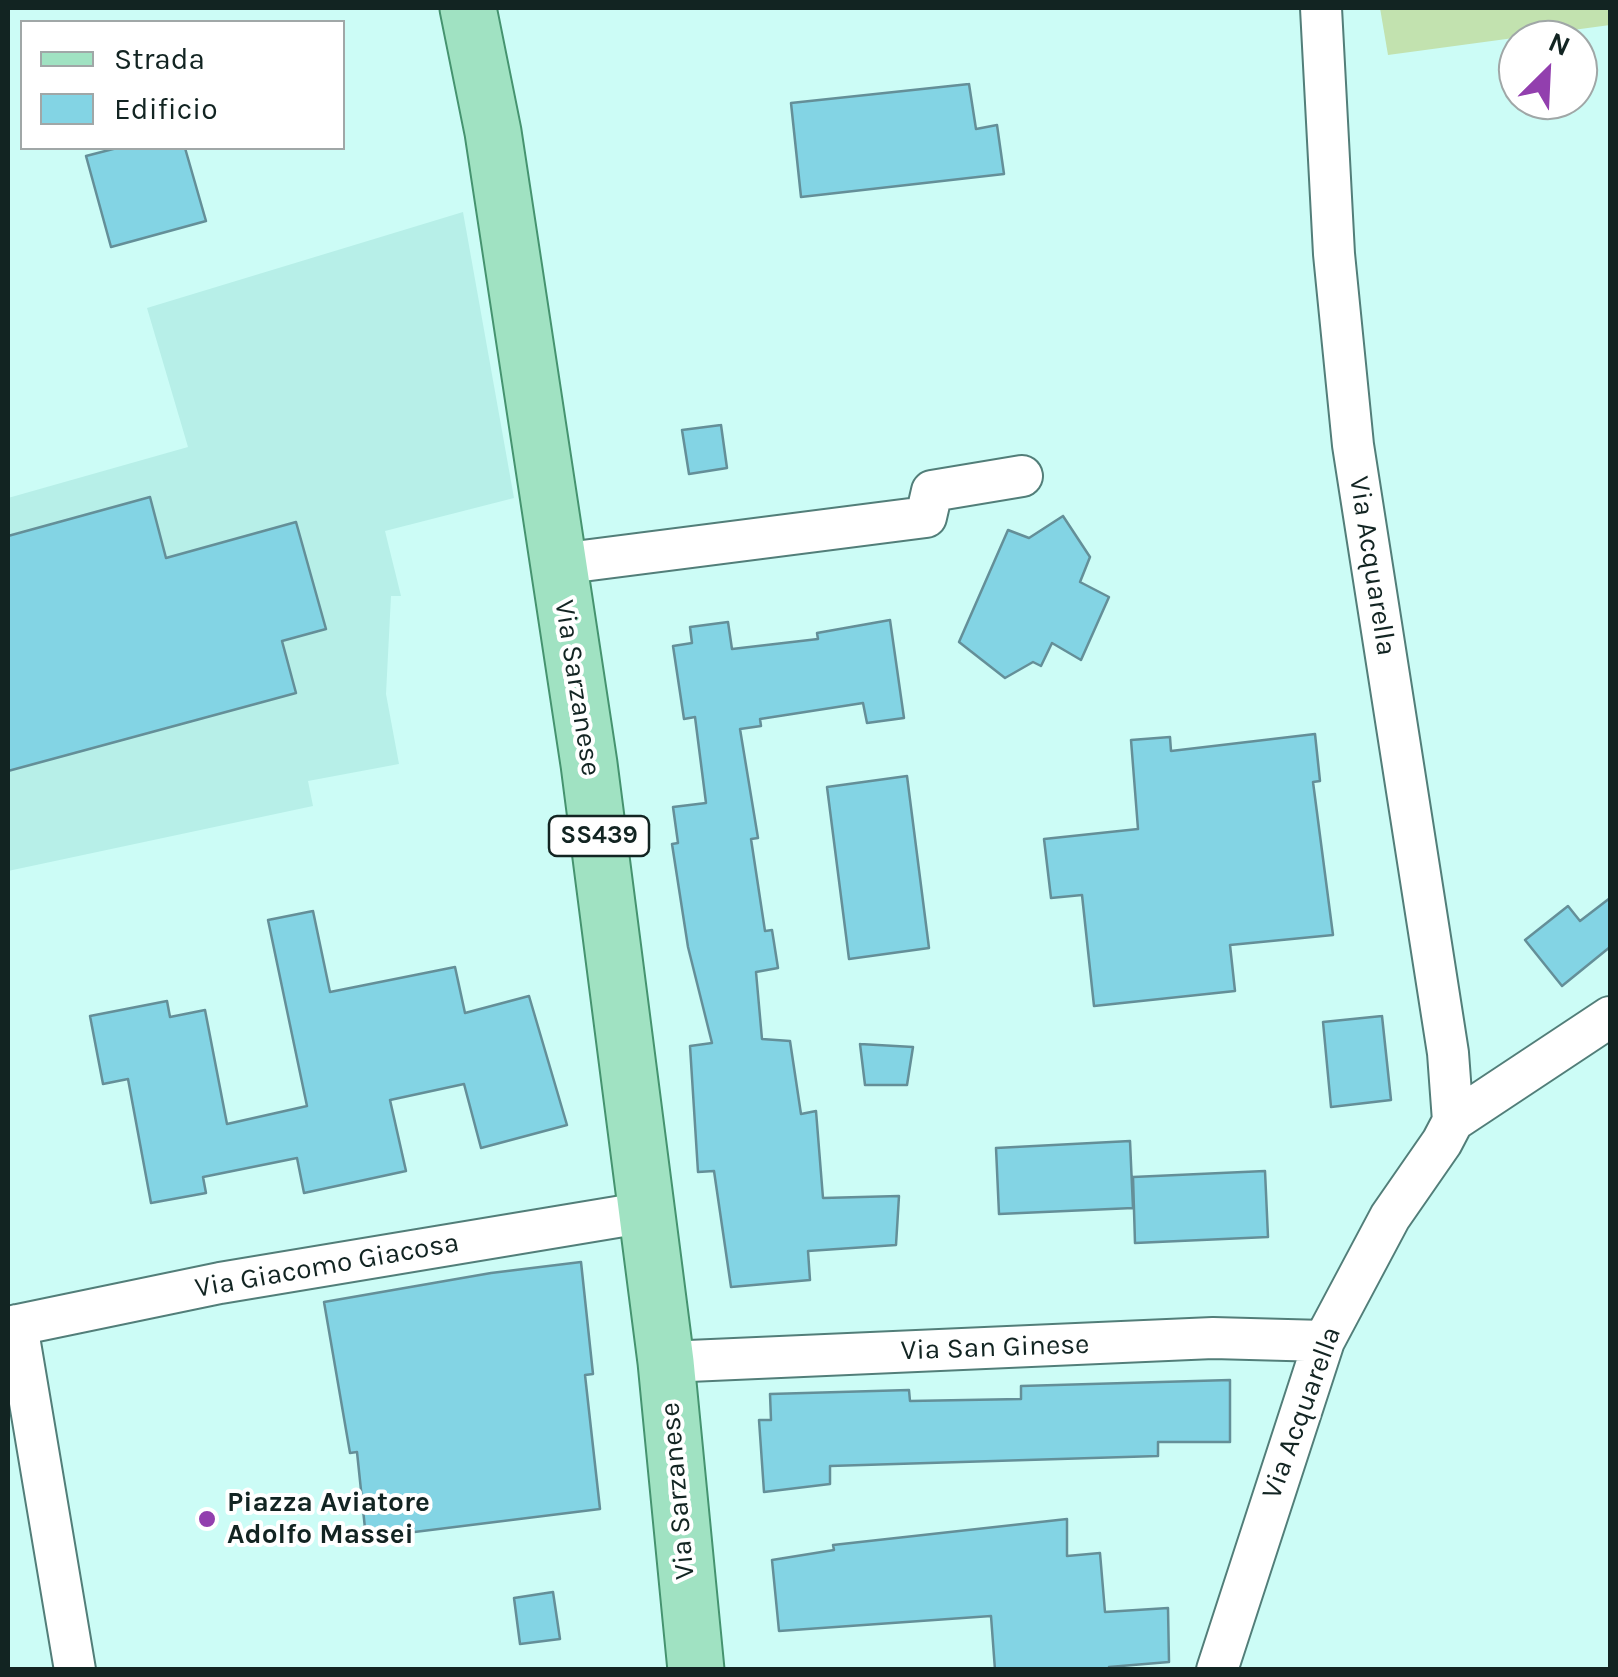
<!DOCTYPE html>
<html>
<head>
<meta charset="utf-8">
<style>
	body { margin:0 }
	#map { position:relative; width:1618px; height:1677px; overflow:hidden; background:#ccfcf6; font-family:Karla,sans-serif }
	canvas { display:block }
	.frame { position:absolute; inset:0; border:10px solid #122422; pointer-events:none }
	.legend { position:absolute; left:20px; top:20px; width:325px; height:130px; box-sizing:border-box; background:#fff; border:2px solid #a0a7a7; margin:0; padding:12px 18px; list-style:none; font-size:30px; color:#122422 }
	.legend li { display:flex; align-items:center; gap:20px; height:50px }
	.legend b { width:50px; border:2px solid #a0a7a7 }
	.north { position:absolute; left:1498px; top:20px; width:100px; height:100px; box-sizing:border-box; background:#fff; border:2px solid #a0a7a7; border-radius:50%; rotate:24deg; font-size:28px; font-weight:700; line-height:40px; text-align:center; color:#122422 }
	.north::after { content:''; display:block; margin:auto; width:35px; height:45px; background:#923fae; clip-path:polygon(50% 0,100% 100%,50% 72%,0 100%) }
</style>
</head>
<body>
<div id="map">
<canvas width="1618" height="1677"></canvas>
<div class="frame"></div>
<ul class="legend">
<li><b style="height:12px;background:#a0e2c2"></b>Strada</li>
<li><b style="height:28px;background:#83d4e4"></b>Edificio</li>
</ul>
<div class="north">N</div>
</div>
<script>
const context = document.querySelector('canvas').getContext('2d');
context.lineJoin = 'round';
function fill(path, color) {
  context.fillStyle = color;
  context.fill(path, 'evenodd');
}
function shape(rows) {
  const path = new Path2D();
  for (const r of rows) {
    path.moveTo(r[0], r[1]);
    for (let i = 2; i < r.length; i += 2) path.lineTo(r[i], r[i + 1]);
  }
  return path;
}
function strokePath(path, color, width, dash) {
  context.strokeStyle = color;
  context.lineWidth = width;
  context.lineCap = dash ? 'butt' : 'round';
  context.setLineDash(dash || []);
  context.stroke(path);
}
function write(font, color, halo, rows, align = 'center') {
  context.font = font + ' Karla,sans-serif';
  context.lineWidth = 8;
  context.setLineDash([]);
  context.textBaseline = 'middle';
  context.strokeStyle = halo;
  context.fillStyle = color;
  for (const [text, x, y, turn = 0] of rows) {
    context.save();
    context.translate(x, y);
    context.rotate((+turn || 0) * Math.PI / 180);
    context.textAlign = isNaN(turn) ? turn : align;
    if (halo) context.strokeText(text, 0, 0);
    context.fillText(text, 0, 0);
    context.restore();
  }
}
const built = shape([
	[463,212,514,498,385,531,401,596,391,596,386,694,399,764,308,781,313,806,8,871,8,498,188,447,147,308]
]);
const green = shape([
	[1380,8,1610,8,1610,25,1388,55]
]);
const building = shape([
	[969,84,976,129,997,125,1004,174,801,197,791,103,969,84],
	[117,148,185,148,206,221,111,247,86,156,117,148],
	[721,425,727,468,689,474,682,430,721,425],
	[150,497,166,558,296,522,326,629,282,641,296,693,8,771,8,536,150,497],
	[1063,516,1090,557,1080,582,1109,597,1081,660,1052,643,1041,666,1033,662,1005,678,959,642,1008,530,1029,538,1063,516],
	[890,620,904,718,867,723,863,703,760,719,761,726,740,729,758,838,751,839,765,931,772,930,778,968,756,972,762,1039,790,1041,801,1114,816,1111,823,1198,899,1196,896,1245,808,1251,810,1280,731,1287,714,1171,698,1172,690,1046,712,1043,688,947,672,844,678,843,673,807,706,803,695,717,684,719,673,646,692,643,690,627,728,622,732,649,818,639,817,633,890,620],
	[1315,734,1320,781,1313,782,1333,935,1230,945,1235,991,1094,1006,1082,895,1051,898,1044,839,1138,829,1131,740,1170,737,1171,751,1315,734],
	[907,776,929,948,849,959,827,787,907,776],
	[1610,898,1610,947,1562,986,1525,940,1568,906,1580,921,1610,898],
	[313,911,330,992,455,967,465,1013,529,996,567,1125,481,1148,464,1084,390,1100,406,1171,304,1193,297,1158,203,1177,206,1193,151,1203,128,1079,103,1084,90,1016,167,1001,170,1017,205,1010,227,1124,307,1106,268,920,313,911],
	[1382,1016,1391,1100,1331,1107,1323,1022,1382,1016],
	[860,1044,913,1047,907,1085,865,1085,860,1044],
	[1130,1141,1133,1208,999,1214,996,1148,1130,1141],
	[1265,1171,1268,1237,1135,1243,1133,1177,1265,1171],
	[581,1262,593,1374,585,1375,600,1509,366,1538,357,1452,350,1453,324,1302,491,1273,581,1262],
	[1230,1380,1230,1442,1158,1442,1158,1456,830,1466,830,1484,764,1492,759,1420,771,1420,770,1394,909,1390,910,1401,1021,1399,1021,1386,1230,1380],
	[1067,1519,1067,1556,1100,1553,1105,1612,1168,1608,1169,1662,1109,1667,1109,1670,995,1670,991,1616,779,1631,772,1560,834,1550,833,1545,1067,1519],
	[553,1592,560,1639,520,1644,514,1598,553,1592]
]);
const minor = shape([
	[559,564,926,517,932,491,1022,476],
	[1453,1121,1610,1017],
	[17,1325,75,1670],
	[8,1327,220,1283,647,1212],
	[666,1362,1213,1338,1324,1341],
	[1217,1670,1324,1341,1390,1217,1442,1142,1453,1121,1448,1053,1353,445,1334,254,1321,8]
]);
const primary = shape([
	[468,8,493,132,589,764,666,1362,696,1670]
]);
const markers = [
	[207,1519,10,"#923fae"]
];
const shields = [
	[599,836,100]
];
const shieldNames = [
	["SS439",599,836]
];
const streetNames = [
	["Via Acquarella",1372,566,81],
	["Via Sarzanese",577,688,81],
	["Via Giacomo Giacosa",327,1266,-10],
	["Via San Ginese",995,1348,-2],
	["Via Acquarella",1302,1413,-70],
	["Via Sarzanese",678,1491,-95]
];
const poiNames = [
	["Piazza Aviatore",227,1503],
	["Adolfo Massei",227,1535]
];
fill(built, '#b7efe8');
fill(green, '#c2e2af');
fill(building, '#83d4e4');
strokePath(building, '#648f98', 2.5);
strokePath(minor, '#527e79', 44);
strokePath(primary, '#45936f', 59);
strokePath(minor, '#fff', 40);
strokePath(primary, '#a0e2c2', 55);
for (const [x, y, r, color] of markers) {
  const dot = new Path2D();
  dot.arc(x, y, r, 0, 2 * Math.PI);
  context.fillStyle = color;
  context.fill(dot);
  strokePath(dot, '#fff', 4);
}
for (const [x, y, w] of shields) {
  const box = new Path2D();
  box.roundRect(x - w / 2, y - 20, w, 40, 8);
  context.fillStyle = '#fff';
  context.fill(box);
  strokePath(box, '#122422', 2.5);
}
write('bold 25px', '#122422', null, shieldNames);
write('28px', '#122422', '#fff', streetNames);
write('bold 28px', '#122422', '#fff', poiNames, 'left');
</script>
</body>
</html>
